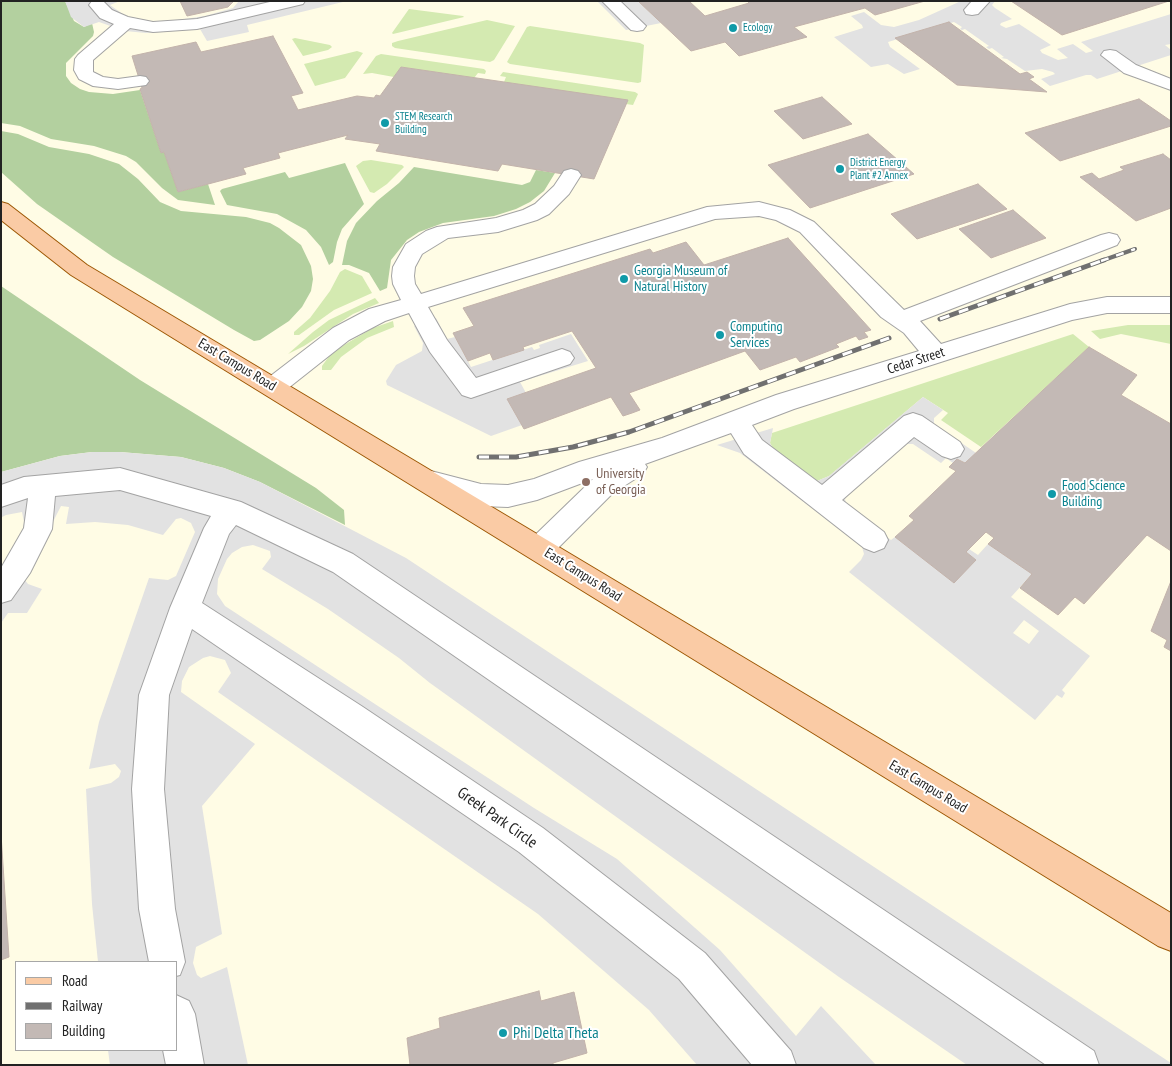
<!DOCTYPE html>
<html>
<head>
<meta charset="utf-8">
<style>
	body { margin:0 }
	#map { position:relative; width:1172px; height:1066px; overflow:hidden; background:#f2eee9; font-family:"PT Sans Narrow",sans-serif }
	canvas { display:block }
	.frame { position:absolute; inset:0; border:2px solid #222; pointer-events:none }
	.legend { position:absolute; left:15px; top:961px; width:162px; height:90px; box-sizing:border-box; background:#fff; border:1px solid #a7a7a7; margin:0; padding:6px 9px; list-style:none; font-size:15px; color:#222 }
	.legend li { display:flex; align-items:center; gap:10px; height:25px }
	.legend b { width:25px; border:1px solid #a7a7a7 }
</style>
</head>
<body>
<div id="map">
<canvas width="1172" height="1066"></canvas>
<div class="frame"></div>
<ul class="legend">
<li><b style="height:6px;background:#facba5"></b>Road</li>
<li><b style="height:6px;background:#707070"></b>Railway</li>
<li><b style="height:14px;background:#c3b9b5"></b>Building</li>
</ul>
</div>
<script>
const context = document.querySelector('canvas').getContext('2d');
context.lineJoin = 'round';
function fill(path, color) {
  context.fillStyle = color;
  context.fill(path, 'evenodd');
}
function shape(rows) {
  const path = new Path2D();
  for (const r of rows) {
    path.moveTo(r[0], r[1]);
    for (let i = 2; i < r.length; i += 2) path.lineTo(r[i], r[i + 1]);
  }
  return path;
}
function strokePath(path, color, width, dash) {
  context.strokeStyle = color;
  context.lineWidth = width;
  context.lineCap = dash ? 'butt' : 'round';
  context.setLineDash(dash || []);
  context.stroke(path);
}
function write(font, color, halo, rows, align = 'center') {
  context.font = font + ' "PT Sans Narrow",sans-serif';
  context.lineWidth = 4;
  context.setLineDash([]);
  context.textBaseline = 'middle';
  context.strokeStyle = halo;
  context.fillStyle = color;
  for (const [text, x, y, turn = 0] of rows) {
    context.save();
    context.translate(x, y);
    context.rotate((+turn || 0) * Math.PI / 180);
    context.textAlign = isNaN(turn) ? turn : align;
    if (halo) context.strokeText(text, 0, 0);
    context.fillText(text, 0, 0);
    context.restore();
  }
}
const education = shape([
	[1,1,1171,1,1171,1065,1,1065],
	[16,962,176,962,176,1050,16,1050]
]);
const grass = shape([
	[409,9,463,16,464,17,393,34,392,33],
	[487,20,515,26,494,60,490,62,395,48,392,46,392,43,398,41],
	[530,26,640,43,644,45,641,82,638,83,510,64,507,62,527,27],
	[295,38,330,45,332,47,328,50,303,56,292,39],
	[357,51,363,53,345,78,315,86,304,64],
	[381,54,484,69,486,71,485,74,478,73,474,78,401,67,394,77,372,73,363,74,376,56],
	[503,72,635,92,638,94,633,105,626,104,504,82,506,77,500,76],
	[371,160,402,165,404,167,387,184,374,193,370,192,356,166,363,161],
	[345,269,362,276,372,293,334,310,299,335,294,335,294,332,310,318,330,291,340,272],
	[375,298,379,303,353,314,304,346,288,354,313,332,329,320],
	[393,321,394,327,367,338,341,357,331,370,322,370,322,366,330,355,344,345,373,328],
	[1128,325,1171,325,1171,344,1121,334,1100,339,1091,331],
	[1073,334,1089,347,981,447,941,420,948,413,923,397,829,476,817,481,813,481,774,450,770,443,772,433]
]);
const forest = shape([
	[1,1,65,1,74,21,84,27,92,23,94,32,93,36,66,63,66,76,71,83,80,89,89,92,113,94,140,90,161,153,164,152,178,192,208,184,215,205,178,200,162,188,136,162,126,156,94,146,51,139,20,126,1,123],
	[1,131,18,134,49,147,89,154,119,164,138,179,160,202,181,211,246,217,270,223,279,228,301,245,311,266,313,279,311,291,302,307,289,321,260,340,254,341,234,330,113,257,37,204,1,172],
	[345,163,364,204,342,229,337,242,333,262,329,265,321,247,306,230,277,214,227,205,220,191,222,189,285,172,289,178],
	[414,167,522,185,530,182,536,170,555,173,544,191,530,202,516,209,494,216,443,223,419,232,407,240,391,260,387,288,380,291,369,273,349,265,342,265,347,241,356,223,377,201,399,183],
	[1,286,140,380,316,488,344,510,345,525,260,482,224,468,181,457,120,452,92,452,60,456,1,472]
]);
const parking = shape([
	[65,1,120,1,110,5,127,17,145,21,164,22,205,16,233,8,239,1,347,1,247,25,249,32,207,41,200,29,146,33,125,31,99,22,84,27,71,17],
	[597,1,638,1,661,23,626,30],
	[961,1,995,1,992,5,995,8,1012,19,1001,23,1000,25,1006,28,1019,24,1051,45,1040,50,1042,53,1058,60,1068,58,1057,49,1073,44,1086,53,1093,51,1081,42,1171,14,1171,44,1165,45,1171,50,1171,55,1097,79,1091,75,1086,75,1050,86,1041,79,1055,74,1053,72,1042,69,1025,71,1007,59,1001,58,1004,57,992,48,989,49,986,47,989,46,965,29,962,30,960,29,962,27,954,22,888,42,890,47,920,69,904,74,888,64,871,67,834,37,863,28,862,25,851,16,864,12,881,25,894,27,919,20],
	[436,318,447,339,455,337,471,367,532,347,534,350,540,348,539,345,571,334,588,361,520,382,526,393,507,399,522,425,491,436,387,385,386,381,396,365,422,351,423,343,414,326],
	[923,397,943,410,934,418,934,424,976,453,965,463,958,459,953,463,946,458,941,463,913,444,905,444,848,495,845,499,847,508,891,540,895,537,953,582,976,560,966,552,969,549,978,555,988,544,1032,574,1011,597,1090,656,1062,690,1065,693,1062,698,1057,695,1035,720,849,572,861,560,864,554,862,547,740,453,717,445,773,428,770,443,774,450,813,481,817,481,829,476],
	[1024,620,1039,631,1029,644,1013,633],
	[92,452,120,452,181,457,224,468,260,482,406,558,1171,1063,1171,1065,967,1065,839,977,430,683,399,658,328,609,262,569,271,557,270,551,253,545,242,547,232,553,227,559,218,579,217,594,225,606,534,808,617,859,720,950,796,1036,821,1006,876,1065,697,1065,649,1010,538,914,218,692,231,673,225,660,210,656,203,658,189,667,182,681,181,692,255,744,202,806,222,934,196,947,193,963,197,975,201,978,227,967,248,1065,110,1065,108,1050,176,1050,176,962,98,962,92,904,86,789,111,783,119,777,121,771,115,764,89,769,99,722,149,578,168,580,176,576,195,532,191,523,181,518,176,519,163,535,128,525,95,522,66,524,69,507,61,506,24,579,28,584,42,589,27,613,8,613,1,623,1,570,22,535,24,522,22,512,6,515,2,517,1,528,1,472,60,456]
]);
const building = shape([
	[180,1,234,1,228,7,187,16,180,1],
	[632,1,689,1,705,16,749,3,747,1,925,1,875,15,865,8,794,27,807,37,739,56,725,42,691,51,638,1,632,1],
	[1011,1,1169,1,1062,35,1011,1],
	[949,22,1020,74,1027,72,1034,77,1029,79,1047,92,957,85,895,38,949,22],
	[273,36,303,93,291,96,298,110,357,96,374,98,376,95,380,96,401,67,628,100,594,179,502,164,498,171,376,151,380,144,345,139,348,135,278,153,280,158,243,168,246,174,178,192,164,152,161,153,140,89,142,88,132,56,196,42,201,52,273,36],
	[822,97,852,124,803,139,774,111,822,97],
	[1139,99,1171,121,1171,126,1060,161,1025,133,1139,99],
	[868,134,914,174,810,208,768,165,868,134],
	[1163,154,1171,160,1171,208,1136,221,1080,177,1092,173,1099,179,1124,170,1120,167,1163,154],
	[978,184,1007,209,917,239,891,214,978,184],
	[1013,210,1046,238,991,258,959,229,1013,210],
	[788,238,871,330,864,332,868,337,859,340,856,336,836,344,839,347,800,362,796,357,760,370,745,351,629,393,640,410,632,413,623,416,611,397,524,429,507,399,596,368,572,331,523,347,524,350,493,360,490,353,468,361,453,333,474,326,463,308,650,249,653,253,686,242,704,265,788,238],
	[1089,347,1137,375,1121,395,1171,424,1171,551,1147,535,1084,604,1075,597,1058,615,1020,588,1032,574,988,544,994,538,986,532,966,552,976,560,954,583,895,537,914,520,909,516,956,471,949,467,957,459,965,463,1089,347],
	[1171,581,1171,651,1164,647,1167,640,1151,631,1171,581],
	[1,834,9,957,1,960,1,834],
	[539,991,541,1001,574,992,587,1053,553,1063,553,1065,410,1065,407,1038,440,1028,439,1018,539,991]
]);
const minor = shape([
	[92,1,103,1,112,10,128,17,153,22,197,19,274,1,305,1,303,4,197,29,153,32,130,28,93,60,93,72,103,77,118,79,140,76,146,77,149,81,146,85,118,89,93,86,79,79,74,70,75,59,78,55,114,24,100,18,89,5,92,1],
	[602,1,620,1,646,26,643,30,637,31,631,30,602,1],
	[972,1,990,1,978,14,972,15,966,14,964,10,972,1],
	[1110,50,1116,51,1136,65,1171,79,1171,90,1124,73,1101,55,1104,51,1110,50],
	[571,169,578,171,581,175,569,194,549,214,537,220,498,232,448,238,422,254,415,267,414,276,415,284,421,294,707,207,759,202,790,210,814,222,904,310,1101,235,1109,233,1117,235,1120,240,1117,245,920,321,941,344,1070,304,1107,297,1171,297,1171,313,1107,313,1072,320,794,409,752,425,762,440,822,485,904,416,913,413,922,416,960,442,964,449,960,456,951,459,942,456,914,437,842,500,884,532,888,540,884,548,874,552,864,548,744,454,731,433,645,464,647,467,643,474,613,493,550,556,540,560,530,556,526,548,530,540,593,479,537,500,508,507,481,506,422,490,418,482,422,474,431,471,481,484,508,485,534,479,579,462,662,438,776,395,919,351,904,333,881,317,800,232,776,220,759,216,715,219,428,307,447,340,476,378,562,349,570,352,574,358,570,364,471,398,462,395,430,352,409,313,385,321,349,340,282,393,273,396,264,393,261,387,264,381,333,328,369,309,401,300,393,284,392,276,393,267,406,244,426,231,437,227,496,218,523,210,535,204,554,186,564,171,571,169],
	[120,468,241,502,353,554,1094,1051,1099,1065,1046,1065,333,572,236,525,229,534,202,603,363,707,543,828,705,953,791,1051,796,1065,752,1065,679,979,519,852,192,629,169,695,164,789,175,909,185,962,180,975,176,976,176,962,149,962,139,909,132,789,139,695,170,608,204,528,211,516,120,490,55,496,52,529,30,573,11,600,1,603,1,568,24,528,28,498,1,507,1,485,24,477,120,468],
	[176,995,189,1001,195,1014,204,1065,166,1065,163,1050,176,1050,176,995]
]);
const major = shape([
	[1,202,8,204,87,265,1171,913,1171,951,1158,946,71,275,1,220,1,202]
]);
const railFar1 = shape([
	[1101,261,1135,249]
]);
const rail = shape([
	[940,319,1104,260],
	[479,457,516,457,573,447,629,432,889,338]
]);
const markers = [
	[733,28,5,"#0f9aa8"],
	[385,123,5,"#0f9aa8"],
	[840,169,5,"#0f9aa8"],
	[624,279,5,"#0f9aa8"],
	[720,335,5,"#0f9aa8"],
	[586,482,5,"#8d6e63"],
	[1052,494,5,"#0f9aa8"],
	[503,1033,5,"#0f9aa8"]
];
const farCulturenames = [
	["Ecology",743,28],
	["STEM Research",395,117],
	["Building",395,130],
	["District Energy",850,163],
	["Plant #2 Annex",850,176]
];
const cultureNames = [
	["Georgia Museum of",634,271],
	["Natural History",634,287],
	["Computing",730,327],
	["Services",730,343],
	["Food Science",1062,486],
	["Building",1062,502]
];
const streetNames = [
	["Cedar Street",916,361,-18],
	["East Campus Road",237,365,31],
	["East Campus Road",583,575,32],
	["East Campus Road",928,787,31]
];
const educationNames = [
	["University",596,474],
	["of Georgia",596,490]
];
const nearStreetnames = [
	["Greek Park Circle",497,818,35]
];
const nearCulturenames = [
	["Phi Delta Theta",513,1033]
];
fill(education, '#fffce5');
fill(grass, '#d4eab1');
fill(forest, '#b3d09f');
fill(parking, '#e2e2e2');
fill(building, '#c3b9b5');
strokePath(building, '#c3b3ab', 1);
strokePath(minor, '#a3a3a3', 2);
strokePath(major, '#9d5703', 2);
fill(minor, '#fff');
fill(major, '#facba5');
strokePath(railFar1, '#707070', 4);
strokePath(rail, '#707070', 5);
strokePath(railFar1, '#fff', 2.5, [8]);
strokePath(rail, '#fff', 3, [10]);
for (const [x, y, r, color] of markers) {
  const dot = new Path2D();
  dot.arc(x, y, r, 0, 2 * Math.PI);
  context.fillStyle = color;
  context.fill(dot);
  strokePath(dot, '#fff', 2);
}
write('11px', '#0d838f', '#fff', farCulturenames, 'left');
write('14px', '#0d838f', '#fff', cultureNames, 'left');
write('14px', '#222', '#fff', streetNames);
write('14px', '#785e54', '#fff', educationNames, 'left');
write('16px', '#222', '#fff', nearStreetnames);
write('16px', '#0d838f', '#fff', nearCulturenames, 'left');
</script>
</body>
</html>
